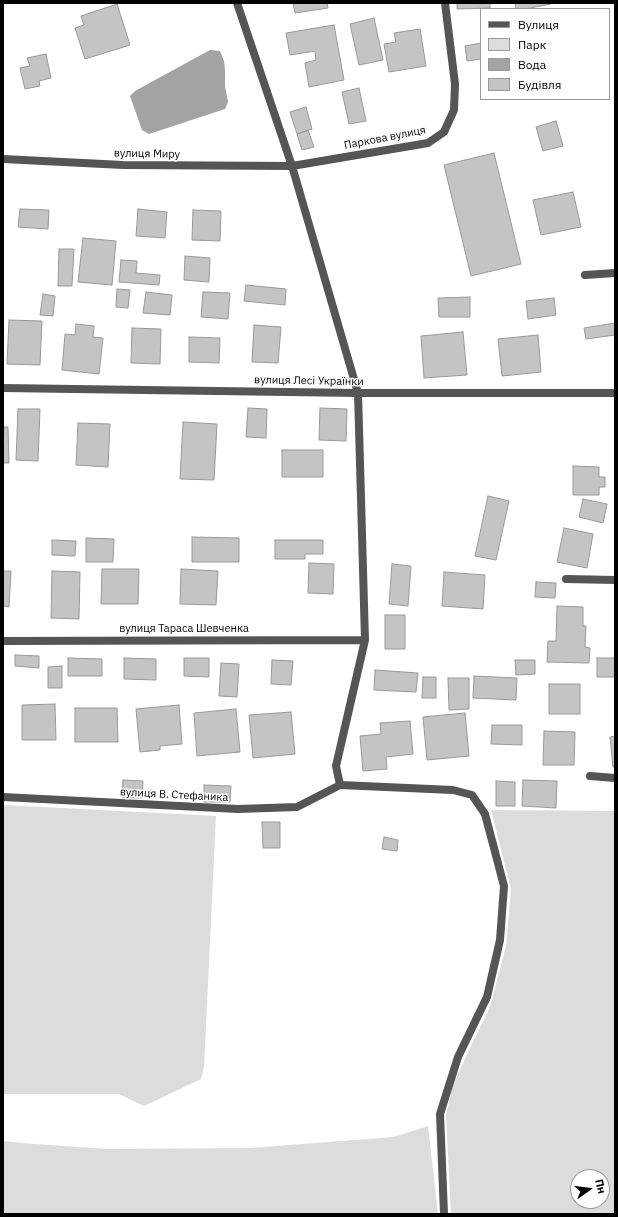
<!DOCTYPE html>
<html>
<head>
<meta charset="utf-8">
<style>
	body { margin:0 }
	#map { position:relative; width:618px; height:1217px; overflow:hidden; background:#fff; font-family:"IBM Plex Sans",sans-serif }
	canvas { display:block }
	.frame { position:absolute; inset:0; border:4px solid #000; pointer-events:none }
	.legend { position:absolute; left:480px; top:8px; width:130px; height:92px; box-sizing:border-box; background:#fff; border:1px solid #999; margin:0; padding:5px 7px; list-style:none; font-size:12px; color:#000 }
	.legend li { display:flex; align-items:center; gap:8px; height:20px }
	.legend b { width:20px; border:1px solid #999 }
	.north { position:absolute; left:570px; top:1169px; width:40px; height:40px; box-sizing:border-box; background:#fff; border:1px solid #999; border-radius:50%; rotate:76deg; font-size:11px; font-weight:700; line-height:16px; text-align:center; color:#000 }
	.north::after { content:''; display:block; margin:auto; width:14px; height:18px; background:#000; clip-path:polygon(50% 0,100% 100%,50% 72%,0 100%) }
</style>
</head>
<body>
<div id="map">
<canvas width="618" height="1217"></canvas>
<div class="frame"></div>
<ul class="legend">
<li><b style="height:5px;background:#555"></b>Вулиця</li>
<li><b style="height:11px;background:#dcdcdc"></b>Парк</li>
<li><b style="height:11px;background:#a3a3a3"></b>Вода</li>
<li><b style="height:11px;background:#c4c4c4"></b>Будівля</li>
</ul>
<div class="north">Пн</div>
</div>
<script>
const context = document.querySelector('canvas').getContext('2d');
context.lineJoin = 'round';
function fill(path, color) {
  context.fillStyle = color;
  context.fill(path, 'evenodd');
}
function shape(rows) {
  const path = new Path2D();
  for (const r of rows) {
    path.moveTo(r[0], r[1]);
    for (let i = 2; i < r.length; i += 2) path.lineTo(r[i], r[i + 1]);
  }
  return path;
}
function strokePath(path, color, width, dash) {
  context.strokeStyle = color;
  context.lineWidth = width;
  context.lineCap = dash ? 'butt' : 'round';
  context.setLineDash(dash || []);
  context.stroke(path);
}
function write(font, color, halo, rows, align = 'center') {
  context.font = font + ' "IBM Plex Sans",sans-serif';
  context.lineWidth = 3;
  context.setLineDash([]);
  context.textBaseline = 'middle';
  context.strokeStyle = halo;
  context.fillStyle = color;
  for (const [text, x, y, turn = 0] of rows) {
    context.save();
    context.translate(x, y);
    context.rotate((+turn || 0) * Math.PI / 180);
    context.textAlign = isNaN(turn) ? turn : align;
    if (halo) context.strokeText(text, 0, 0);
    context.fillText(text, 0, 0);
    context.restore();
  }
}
const green = shape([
	[3,805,216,816,204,1067,201,1079,144,1106,119,1094,3,1094],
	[491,810,615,811,615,1214,451,1214,446,1115,453,1085,468,1052,490,1007,506,946,511,889],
	[578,1177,602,1177,602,1201,578,1201],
	[428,1126,438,1214,3,1214,3,1141,21,1143,108,1149,250,1148,394,1137]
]);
const water = shape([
	[210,50,220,51,224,61,225,70,225,86,228,102,225,109,149,134,142,130,130,96,135,91]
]);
const building = shape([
	[293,3,327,3,328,8,295,13,293,3],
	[457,3,490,3,490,8,457,9,457,3],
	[515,3,551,3,551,4,525,9,516,9,515,3],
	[117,4,130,45,85,59,75,28,84,25,81,16,117,4],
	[374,18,383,60,359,65,350,24,374,18],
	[334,25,344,80,309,87,305,63,316,60,315,51,290,55,286,33,334,25],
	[420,29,426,66,389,72,384,44,396,42,394,33,420,29],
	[481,43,481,59,467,61,465,46,481,43],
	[46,54,51,78,39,81,40,86,25,89,20,68,30,66,27,58,46,54],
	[359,88,366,121,349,124,342,92,359,88],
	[306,107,312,129,297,134,290,112,306,107],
	[556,121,563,146,543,151,536,127,556,121],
	[308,130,314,147,302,150,297,134,308,130],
	[494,153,521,264,471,276,444,165,494,153],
	[573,192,581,227,541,235,533,200,573,192],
	[20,209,49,210,48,229,18,227,20,209],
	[138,209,167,212,165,238,136,236,138,209],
	[193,210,221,211,220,241,192,240,193,210],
	[83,238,116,241,112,285,78,282,83,238],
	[59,249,74,249,72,286,58,286,59,249],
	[185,256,210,258,209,282,184,280,185,256],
	[121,260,137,261,136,273,160,275,159,285,119,282,121,260],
	[246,285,286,289,285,305,244,301,246,285],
	[117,289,130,290,128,308,116,307,117,289],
	[146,292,172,295,170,315,143,313,146,292],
	[203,292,230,293,228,319,201,317,203,292],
	[43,294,55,296,53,316,40,315,43,294],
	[470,297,470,317,439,317,438,298,470,297],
	[554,298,556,315,528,319,526,301,554,298],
	[9,320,42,321,40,365,7,364,9,320],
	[615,323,615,335,586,339,584,328,615,323],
	[76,324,94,326,93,337,103,338,99,374,62,370,65,334,75,335,76,324],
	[254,325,281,327,278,363,252,362,254,325],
	[132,328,161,329,160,364,131,363,132,328],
	[463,332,467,375,424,378,421,336,463,332],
	[538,335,541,372,502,376,498,339,538,335],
	[189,337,220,338,219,363,189,362,189,337],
	[248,408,267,409,266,438,246,437,248,408],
	[320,408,347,409,346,441,319,440,320,408],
	[18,409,40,409,38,461,16,460,18,409],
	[183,422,217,424,214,480,180,479,183,422],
	[78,423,110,424,108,467,76,465,78,423],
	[3,427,8,427,9,463,3,463,3,427],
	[282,450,323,450,323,477,282,477,282,450],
	[573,466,599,467,599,477,605,477,605,487,599,487,599,495,573,495,573,466],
	[488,496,509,501,496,560,475,556,488,496],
	[583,499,607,504,603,523,579,517,583,499],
	[564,528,593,534,587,568,557,562,564,528],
	[192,537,239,538,239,562,192,562,192,537],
	[86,538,114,539,113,562,86,562,86,538],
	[52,540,76,541,75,556,52,555,52,540],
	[275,540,323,540,323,554,305,554,305,559,275,559,275,540],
	[309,563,334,564,333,594,308,593,309,563],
	[392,564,411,566,408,606,389,604,392,564],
	[102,569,139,569,138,604,101,604,102,569],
	[181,569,218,571,216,605,180,604,181,569],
	[3,571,11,571,9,607,3,606,3,571],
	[52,571,80,572,79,619,51,618,52,571],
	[444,572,485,575,483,609,442,606,444,572],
	[536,582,556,583,555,598,535,597,536,582],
	[557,606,583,607,583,626,586,626,585,647,590,648,589,663,547,662,548,641,556,641,557,606],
	[385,615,405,615,405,649,385,649,385,615],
	[15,655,39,656,39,668,15,666,15,655],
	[68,658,102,659,102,676,68,676,68,658],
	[124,658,156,659,156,680,124,679,124,658],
	[184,658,209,658,209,677,184,676,184,658],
	[597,658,615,658,615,677,597,677,597,658],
	[272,660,293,661,291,685,271,684,272,660],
	[515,660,535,660,535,674,516,675,515,660],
	[221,663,239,664,237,697,219,696,221,663],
	[62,666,62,688,48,688,48,667,62,666],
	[375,670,418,673,416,692,374,690,375,670],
	[474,676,517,678,516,700,473,698,474,676],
	[423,677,436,677,436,698,422,698,423,677],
	[448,678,469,678,469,709,449,710,448,678],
	[549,684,580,684,580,714,549,714,549,684],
	[55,704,56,740,22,740,22,705,55,704],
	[179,705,182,744,160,746,160,750,140,752,136,709,179,705],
	[75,708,117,708,118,742,75,742,75,708],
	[236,709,240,752,197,756,194,713,236,709],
	[291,712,295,754,253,758,249,715,291,712],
	[465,713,469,756,427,760,423,717,465,713],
	[410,721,413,754,386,757,387,769,363,771,360,736,381,734,380,723,410,721],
	[492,725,522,725,522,745,491,744,492,725],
	[544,731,575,732,574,765,543,765,544,731],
	[615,736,615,767,613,767,610,737,615,736],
	[123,780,143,781,142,798,122,797,123,780],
	[523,780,557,781,556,808,522,806,523,780],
	[496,781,515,782,515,806,496,806,496,781],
	[204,785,231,786,230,802,204,802,204,785],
	[262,822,280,822,280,848,263,848,262,822],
	[384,837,398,840,397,851,382,849,384,837]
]);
const service = shape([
	[585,275,615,273],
	[566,579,615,580],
	[590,776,615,778]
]);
const minor = shape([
	[237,3,292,166,358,393,365,640,336,766,340,785],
	[3,159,123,165,292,166,428,143,444,132,454,110,455,84,445,3],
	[3,388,358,393,615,393],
	[3,641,365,640],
	[3,797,238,809,297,807,340,785,453,790,472,795,485,814,504,886,500,940,487,997,458,1057,440,1114,444,1214]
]);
const streetNames = [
	["Паркова вулиця",385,138,-11],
	["вулиця Миру",147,154,1],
	["вулиця Лесі Українки",309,381,1],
	["вулиця Тараса Шевченка",184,629],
	["вулиця В. Стефаника",174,795,3]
];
fill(green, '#dcdcdc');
fill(water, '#a3a3a3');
fill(building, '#c4c4c4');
strokePath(building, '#999', 1);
strokePath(service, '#555', 8);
strokePath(minor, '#555', 8);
write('11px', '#000', '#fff', streetNames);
</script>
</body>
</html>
